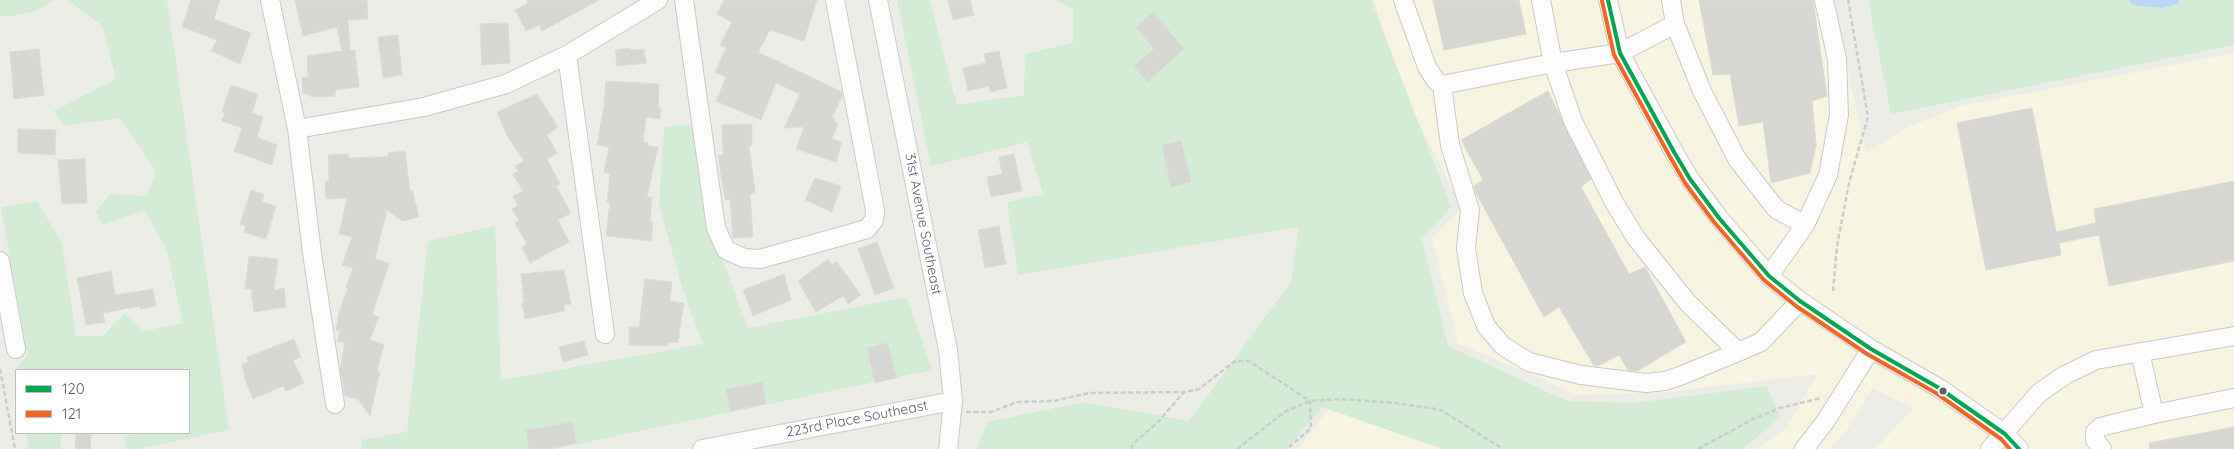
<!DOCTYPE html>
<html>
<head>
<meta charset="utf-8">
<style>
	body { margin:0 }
	#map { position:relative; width:2234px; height:449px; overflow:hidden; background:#edede8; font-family:Quicksand,sans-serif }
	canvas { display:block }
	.legend { position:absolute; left:15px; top:369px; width:175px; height:65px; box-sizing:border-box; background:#fff; border:1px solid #bebfc2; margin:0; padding:6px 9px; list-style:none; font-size:15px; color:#5c5f66 }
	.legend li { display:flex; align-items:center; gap:10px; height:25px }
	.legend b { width:25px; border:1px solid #bebfc2 }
</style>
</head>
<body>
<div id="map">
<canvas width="2234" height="449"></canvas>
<ul class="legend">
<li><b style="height:6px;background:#00a651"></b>120</li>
<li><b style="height:6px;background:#f26522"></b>121</li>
</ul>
</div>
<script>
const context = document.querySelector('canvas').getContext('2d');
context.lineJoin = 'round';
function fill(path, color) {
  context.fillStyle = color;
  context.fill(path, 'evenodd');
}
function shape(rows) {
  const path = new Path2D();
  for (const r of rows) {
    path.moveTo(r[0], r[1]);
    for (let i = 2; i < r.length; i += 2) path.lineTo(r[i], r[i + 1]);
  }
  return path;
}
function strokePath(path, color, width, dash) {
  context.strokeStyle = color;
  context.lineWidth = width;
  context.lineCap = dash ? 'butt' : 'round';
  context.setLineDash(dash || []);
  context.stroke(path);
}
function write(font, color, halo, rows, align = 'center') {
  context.font = font + ' Quicksand,sans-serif';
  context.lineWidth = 4;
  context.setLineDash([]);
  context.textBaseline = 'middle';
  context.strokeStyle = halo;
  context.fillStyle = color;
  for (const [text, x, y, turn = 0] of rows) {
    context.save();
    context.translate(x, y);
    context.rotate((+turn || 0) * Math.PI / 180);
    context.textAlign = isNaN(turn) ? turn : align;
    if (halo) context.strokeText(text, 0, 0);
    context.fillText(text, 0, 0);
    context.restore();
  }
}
const commercial = shape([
	[1374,0,1832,0,1866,153,1908,127,1961,106,2234,53,2234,449,1875,449,1914,408,1872,388,1845,433,1828,449,1756,449,1787,428,1817,374,1665,392,1578,395,1458,343,1432,239,1462,208,1399,83],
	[1331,407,1463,449,1298,449]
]);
const green = shape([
	[0,0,54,0,36,11,11,16,0,16],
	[68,0,167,0,229,430,138,449,127,449,124,437,132,433,189,433,189,370,16,370,16,378,15,370,27,355,1,207,37,201,62,243,76,336,103,336,125,313,144,331,183,323,167,251,145,210,103,225,96,212,110,194,147,196,156,171,120,118,64,126,54,111,116,79,102,26],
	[897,0,930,0,957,105,1024,95,1025,54,1073,43,1073,9,1055,0,1371,0,1451,207,1422,239,1448,346,1567,401,1633,403,1767,386,1780,417,1743,449,1443,449,1322,407,1287,449,977,449,987,422,1084,402,1189,421,1291,282,1299,227,1018,275,1007,202,1043,194,1027,142,931,166],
	[1868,0,2234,0,2234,45,1891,114],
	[692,124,705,213,748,328,907,297,932,370,554,449,363,449,361,440,407,432,428,241,495,226,501,380,703,344,684,294,659,205,664,127],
	[26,433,62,433,60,449,29,449]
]);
const water = shape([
	[2129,0,2179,0,2178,4,2162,8,2133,5]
]);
const building = shape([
	[191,0,220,0,214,19,251,33,240,64,211,51,217,40,182,27,191,0],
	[295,0,367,0,368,19,348,20,350,50,355,50,359,87,335,90,335,96,313,97,303,93,302,77,308,77,307,56,342,51,337,27,303,36,295,0],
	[527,0,599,0,542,31,539,25,526,31,515,10,528,3,527,0],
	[724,0,817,0,804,41,770,30,758,52,842,92,842,96,832,118,835,119,834,122,838,124,832,139,842,142,836,162,796,149,804,127,784,128,800,94,776,83,761,120,716,101,726,77,715,72,726,48,720,45,732,22,717,14,724,0],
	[948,0,970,0,974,15,953,20,948,0],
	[1433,0,1519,0,1526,34,1444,50,1433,0],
	[1699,0,1813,0,1827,96,1812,101,1816,145,1810,173,1771,183,1763,122,1739,126,1730,74,1713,75,1699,0],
	[1153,12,1184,49,1147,82,1134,66,1154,49,1136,27,1153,12],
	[508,23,510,63,482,65,480,24,508,23],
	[398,35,402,75,383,78,378,37,398,35],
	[630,48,631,50,644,49,646,63,617,66,615,50,630,48],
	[39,49,44,95,14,99,10,52,39,49],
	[999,51,1007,88,990,92,989,86,968,91,963,68,986,63,984,54,999,51],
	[606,81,659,84,658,107,661,108,660,119,646,117,643,142,648,143,648,146,658,147,647,197,652,197,650,222,653,222,651,241,606,236,610,202,607,202,610,174,604,172,609,147,597,145,604,106,606,81],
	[231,85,258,94,252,113,263,117,257,137,277,145,272,165,234,151,242,128,222,121,225,113,222,112,231,85],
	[1548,91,1591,179,1581,187,1629,274,1645,267,1686,342,1637,371,1628,370,1619,355,1598,366,1594,366,1559,307,1544,317,1476,193,1474,186,1483,180,1461,140,1548,91],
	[537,94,558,127,547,135,557,153,547,159,560,184,556,186,571,213,558,220,569,242,530,263,522,247,527,244,515,223,519,221,512,209,518,206,513,196,523,191,513,174,518,171,515,166,524,161,508,137,497,112,537,94],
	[2032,108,2056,232,2096,223,2094,209,2234,181,2234,261,2109,286,2099,235,2059,243,2061,255,1986,270,1957,123,2032,108],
	[752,124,752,145,749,145,755,192,750,194,753,237,733,238,730,199,725,200,718,155,723,155,722,125,752,124],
	[18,129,56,130,55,155,18,153,18,129],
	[1181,141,1191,182,1171,187,1162,145,1181,141],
	[405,151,410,191,412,190,419,217,402,221,387,210,375,258,389,264,374,308,373,315,379,317,370,340,384,345,377,371,380,372,370,416,358,399,345,396,340,369,345,343,337,341,340,331,336,330,339,313,348,287,346,287,353,268,342,265,352,237,339,234,347,198,326,199,325,181,329,181,328,155,348,154,349,158,381,157,389,156,388,153,405,151],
	[1014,154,1022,191,991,197,987,177,1002,174,999,157,1014,154],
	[85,159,87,203,62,204,58,160,85,159],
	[815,178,841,186,832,212,805,200,815,178],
	[251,190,264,194,262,202,276,206,266,239,244,232,246,226,240,224,251,190],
	[999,226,1006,264,985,268,978,230,999,226],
	[877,242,894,288,875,295,858,249,877,242],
	[249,256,278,259,274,290,284,288,286,307,254,312,251,289,245,289,249,256],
	[828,259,832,265,836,261,861,295,848,304,843,296,816,312,798,281,828,259],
	[564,270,571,304,564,305,565,311,525,319,522,303,524,302,521,274,564,270],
	[111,271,115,295,153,289,156,306,141,309,140,306,103,313,105,322,86,325,77,278,111,271],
	[784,274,791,300,753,316,743,290,784,274],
	[645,279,672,282,670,301,684,303,678,342,667,343,667,346,629,345,629,327,639,327,645,279],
	[294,339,301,357,293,360,304,383,286,391,283,386,253,399,245,379,242,364,249,362,247,357,294,339],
	[584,341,588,355,563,362,559,347,584,341],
	[888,343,896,378,875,383,867,348,888,343],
	[762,382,766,404,730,411,726,389,762,382],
	[573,422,576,443,549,449,529,449,526,430,573,422],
	[2234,427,2234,449,2150,449,2149,443,2234,427],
	[76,433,91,433,90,449,75,449,76,433]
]);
const path = shape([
	[1833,291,1837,246,1849,183,1868,117,1848,0],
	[0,369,15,449],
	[966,412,991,412,1017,402,1054,401,1089,393,1184,392,1199,389,1235,361,1249,361,1310,401,1311,428,1287,449],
	[1131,449,1133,444,1160,420,1184,392],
	[1237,449,1286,411,1310,401,1341,399,1396,403,1441,410,1503,449],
	[1698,449,1753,419,1780,408,1821,398]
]);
const minor = shape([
	[270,0,297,129,424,107,506,84,567,55],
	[684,0,716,228,726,250,744,258,760,259,867,229,874,220,875,210,835,0],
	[878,0,948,350,953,401,948,449],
	[1403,0,1427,67,1436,81,1442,85,1553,63,1541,0],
	[1608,0,1620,53,1674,152,1690,179,1719,218,1769,276,1800,301,1871,349,1939,388,2005,434,2019,449],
	[1671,0,1675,24,1702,91,1737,159,1776,209,1805,225,1828,175,1839,115,1837,59,1824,0],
	[1675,24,1620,53,1553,63,1573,121,1615,204,1636,238,1687,302,1738,352,1761,342,1800,301],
	[1442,85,1450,145,1470,210,1466,248,1473,293,1486,326,1503,346,1529,362,1581,375,1646,383,1665,381,1680,376,1738,352],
	[297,129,312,253,335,404],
	[0,261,16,349],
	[1769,276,1805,225],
	[605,334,567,55,658,0],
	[2154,414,2234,398],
	[702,449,953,401],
	[1804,449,1825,422,1871,349],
	[1990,449,2039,393,2065,375,2096,360,2234,336],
	[2102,449,2095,440,2095,432,2100,427,2154,414,2140,352]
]);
const bus1 = shape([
	[1608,0,1620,53,1674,152,1690,179,1719,218,1769,276,1800,301,1871,349,1939,388,2005,434,2019,449]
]);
const bus2 = shape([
	[1602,1,1614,55,1669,155,1685,183,1714,222,1764,280,1796,306,1867,354,1936,393,2001,439,2010,449]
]);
const markers = [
	[1943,391,4.5,"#5c5f66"]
];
const streetNames = [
	["31st Avenue Southeast",923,224,79],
	["223rd Place Southeast",857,419,-11]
];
fill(commercial, '#f7f5e1');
fill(green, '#d4ebd5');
fill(water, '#bbd4f8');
fill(building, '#d6d6d3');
strokePath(building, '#dcdcd7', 1);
strokePath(minor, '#c9cac8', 20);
strokePath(path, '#c9cecc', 2.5, [5, 2.5]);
strokePath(minor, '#fcfcfc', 18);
strokePath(bus1, '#00a651', 4);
strokePath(bus2, '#f26522', 4);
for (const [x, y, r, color] of markers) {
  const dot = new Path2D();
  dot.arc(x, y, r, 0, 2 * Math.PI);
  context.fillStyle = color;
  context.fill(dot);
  strokePath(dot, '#fff', 2);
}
write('14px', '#5c5f66', '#fff', streetNames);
</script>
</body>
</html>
